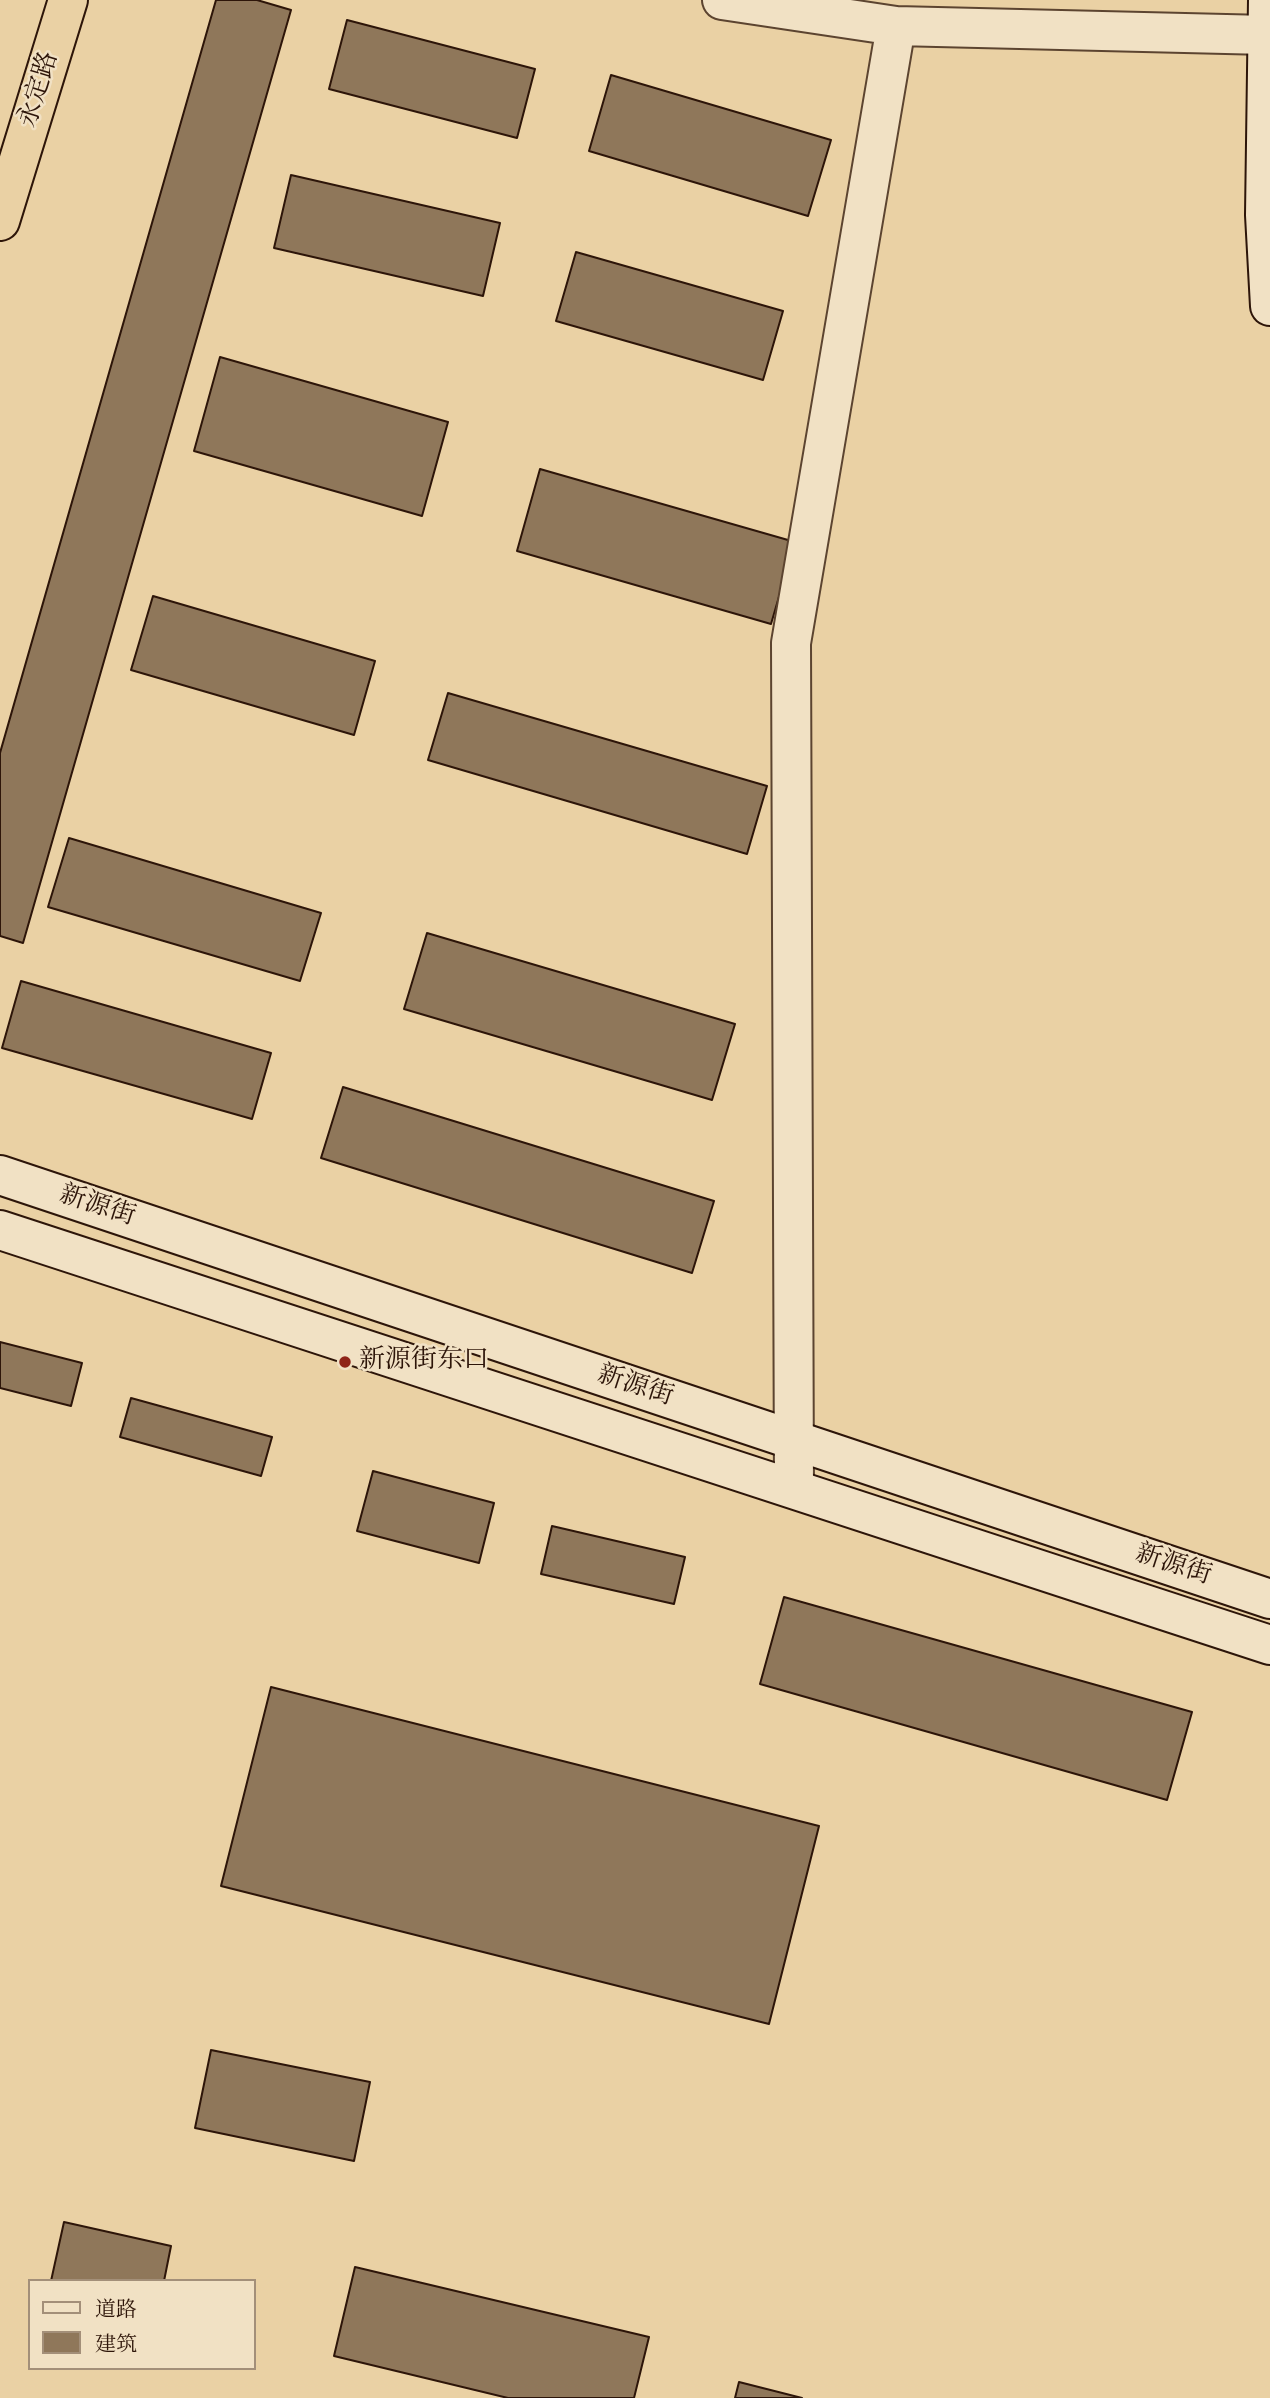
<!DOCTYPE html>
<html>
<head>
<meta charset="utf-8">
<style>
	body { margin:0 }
	#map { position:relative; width:1270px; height:2398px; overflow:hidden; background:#ead1a4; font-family:"IM FELL DW Pica","Noto Serif SC",serif }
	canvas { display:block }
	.legend { position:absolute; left:28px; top:2279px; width:228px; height:91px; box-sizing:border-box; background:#f1e1c4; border:2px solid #a38f79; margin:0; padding:9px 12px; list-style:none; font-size:21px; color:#2d1509 }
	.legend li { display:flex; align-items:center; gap:14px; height:35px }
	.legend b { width:35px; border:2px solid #a38f79 }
</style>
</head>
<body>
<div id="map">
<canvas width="1270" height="2398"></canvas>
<ul class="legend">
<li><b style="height:9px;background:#f1e1c4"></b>道路</li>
<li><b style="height:19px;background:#8f775a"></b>建筑</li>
</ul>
</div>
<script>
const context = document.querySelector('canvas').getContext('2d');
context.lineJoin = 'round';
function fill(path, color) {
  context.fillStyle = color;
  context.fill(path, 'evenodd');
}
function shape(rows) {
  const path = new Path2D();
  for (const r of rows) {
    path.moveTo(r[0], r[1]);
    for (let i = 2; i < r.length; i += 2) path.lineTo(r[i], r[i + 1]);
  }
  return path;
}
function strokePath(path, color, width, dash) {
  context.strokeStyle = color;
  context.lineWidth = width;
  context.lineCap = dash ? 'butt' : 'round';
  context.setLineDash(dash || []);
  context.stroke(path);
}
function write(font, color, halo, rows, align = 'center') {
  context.font = font + ' "IM FELL DW Pica","Noto Serif SC",serif';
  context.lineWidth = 5;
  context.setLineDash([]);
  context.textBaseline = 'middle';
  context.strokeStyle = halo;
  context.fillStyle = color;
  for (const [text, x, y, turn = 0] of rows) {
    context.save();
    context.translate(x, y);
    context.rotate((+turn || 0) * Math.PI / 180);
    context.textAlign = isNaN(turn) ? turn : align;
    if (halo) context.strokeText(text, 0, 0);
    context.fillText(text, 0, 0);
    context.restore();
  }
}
const building = shape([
	[216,0,257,0,291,10,23,943,0,936,0,753,216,0],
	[347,20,535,69,517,138,329,89,347,20],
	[611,75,831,140,808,216,589,151,611,75],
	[291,175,500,223,483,296,274,248,291,175],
	[576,252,783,311,763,380,556,321,576,252],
	[220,357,448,422,422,516,194,451,220,357],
	[540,469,795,542,771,624,517,551,540,469],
	[153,596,375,661,354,735,131,670,153,596],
	[448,693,767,786,747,854,428,760,448,693],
	[69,838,321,913,300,981,48,907,69,838],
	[427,933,735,1024,712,1100,404,1009,427,933],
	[21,981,271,1053,252,1119,2,1048,21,981],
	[343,1087,714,1201,692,1273,321,1158,343,1087],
	[0,1342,82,1363,71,1406,0,1388,0,1342],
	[131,1398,272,1437,261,1476,120,1437,131,1398],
	[373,1471,494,1503,479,1563,357,1531,373,1471],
	[552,1526,685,1557,674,1604,541,1574,552,1526],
	[784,1597,1192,1712,1167,1800,760,1684,784,1597],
	[271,1687,819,1826,769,2024,221,1886,271,1687],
	[211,2050,370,2082,354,2161,195,2128,211,2050],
	[64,2222,171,2246,164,2281,51,2281,64,2222],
	[355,2267,649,2337,634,2398,508,2398,334,2356,355,2267],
	[739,2382,802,2398,735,2398,739,2382]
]);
const street = shape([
	[722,0,896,26,1267,35,1270,32],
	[794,1487,791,643,896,26]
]);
const secondary = shape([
	[1268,0,1265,215,1270,306],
	[0,1175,1270,1599],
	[0,1230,1270,1645]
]);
const highway = shape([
	[0,221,68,0]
]);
const markers = [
	[345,1362,7,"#8f2418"]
];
const streetNames = [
	["永定路",40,90,-73],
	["新源街",97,1207,18],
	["新源街",635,1387,18],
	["新源街",1173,1566,18]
];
const poiNames = [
	["新源街东口",359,1362]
];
fill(building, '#8f775a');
strokePath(building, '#2d1509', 2);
strokePath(street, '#5c4430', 42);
strokePath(secondary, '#2d1509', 42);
strokePath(highway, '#2d1509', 42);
strokePath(street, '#f1e1c4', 38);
strokePath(secondary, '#f1e1c4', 38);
strokePath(highway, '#ead1a4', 38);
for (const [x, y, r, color] of markers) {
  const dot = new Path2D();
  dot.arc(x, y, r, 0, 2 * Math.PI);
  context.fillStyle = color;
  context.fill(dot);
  strokePath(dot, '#f1e1c4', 2.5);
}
write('26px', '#2d1509', '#f1e1c4', streetNames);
write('26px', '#2d1509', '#f1e1c4', poiNames, 'left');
</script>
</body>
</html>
